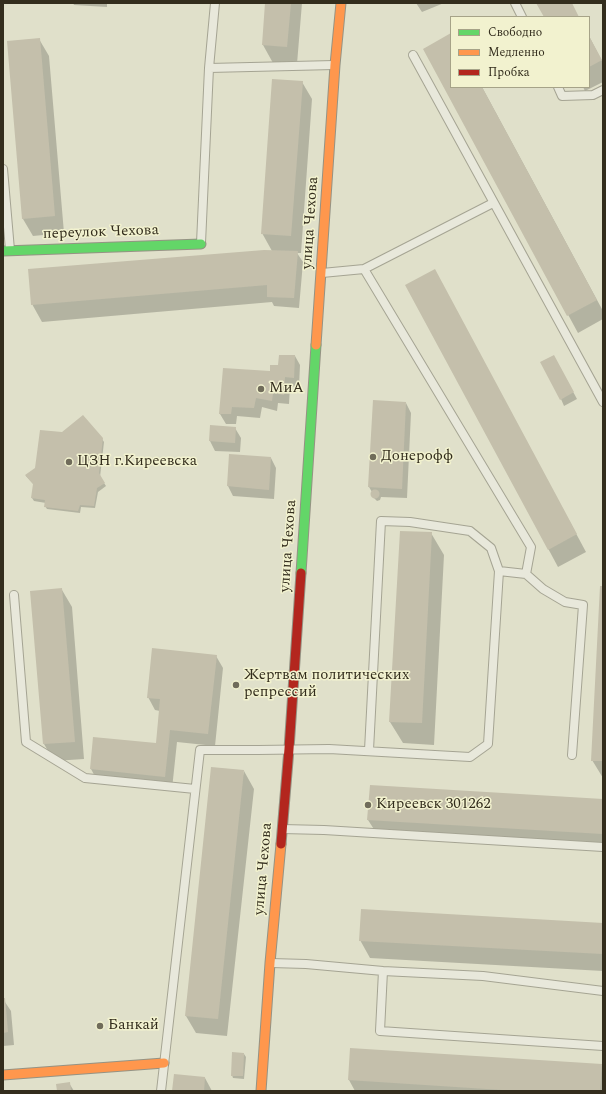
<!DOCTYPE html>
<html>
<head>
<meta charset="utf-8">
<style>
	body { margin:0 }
	#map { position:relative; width:606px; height:1094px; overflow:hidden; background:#e0e0ca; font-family:Spectral,serif }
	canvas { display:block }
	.frame { position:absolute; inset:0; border:4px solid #332d1d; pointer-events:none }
	.legend { position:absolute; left:450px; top:16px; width:140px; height:72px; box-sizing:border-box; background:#f2f2cf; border:1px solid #a6a388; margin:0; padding:5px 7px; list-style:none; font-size:12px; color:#332d1d }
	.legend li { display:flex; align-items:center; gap:8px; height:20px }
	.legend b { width:20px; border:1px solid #a6a388 }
</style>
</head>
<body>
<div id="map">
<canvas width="606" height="1094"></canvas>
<div class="frame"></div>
<ul class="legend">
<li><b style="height:5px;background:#63d668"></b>Свободно</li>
<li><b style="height:5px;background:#ff974d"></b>Медленно</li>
<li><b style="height:5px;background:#b3261e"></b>Пробка</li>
</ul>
</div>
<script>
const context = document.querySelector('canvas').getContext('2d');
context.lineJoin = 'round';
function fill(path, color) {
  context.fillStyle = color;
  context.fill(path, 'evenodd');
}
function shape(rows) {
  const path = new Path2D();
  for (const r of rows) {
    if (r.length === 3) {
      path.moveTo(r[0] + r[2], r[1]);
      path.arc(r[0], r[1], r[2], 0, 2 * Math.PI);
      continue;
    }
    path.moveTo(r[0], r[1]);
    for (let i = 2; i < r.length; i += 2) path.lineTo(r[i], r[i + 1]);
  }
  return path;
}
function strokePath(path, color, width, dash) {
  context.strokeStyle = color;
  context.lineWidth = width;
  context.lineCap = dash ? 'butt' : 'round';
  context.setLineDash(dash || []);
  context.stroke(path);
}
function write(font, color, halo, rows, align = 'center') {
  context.font = font + ' Spectral,serif';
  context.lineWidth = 3;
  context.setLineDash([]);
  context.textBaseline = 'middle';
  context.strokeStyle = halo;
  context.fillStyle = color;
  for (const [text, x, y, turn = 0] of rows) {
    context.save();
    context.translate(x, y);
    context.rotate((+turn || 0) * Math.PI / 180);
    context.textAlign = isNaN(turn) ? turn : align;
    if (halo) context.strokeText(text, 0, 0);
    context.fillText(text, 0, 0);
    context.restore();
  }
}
const shadow = shape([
	[73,3,107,3,107,7,74,5],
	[266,3,302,3,297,64,273,63,263,45],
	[416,3,444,3,422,12],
	[451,34,451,87,482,87,603,311,603,319,578,333,424,49],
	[589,36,603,63,603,82,585,91,583,87,589,87],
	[39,39,49,56,64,233,33,236,23,219],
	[302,82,312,99,301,253,297,253,303,262,299,308,274,306,272,302,42,322,32,304,272,251,262,233],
	[407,286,444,288,586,552,558,567],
	[295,356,300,365,299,387,290,386,289,404,278,403,277,411,262,407,260,418,237,416,236,424,226,424,220,414,279,366],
	[557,362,577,399,564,406,561,399],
	[406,403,411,413,407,498,381,497,380,500,377,501,373,497,372,492,369,487],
	[235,428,241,438,240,452,215,451,210,441],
	[102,439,104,442,100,477,106,486,98,492,95,508,81,507,80,513,47,509,45,506,46,503,34,501,32,498,34,485,26,476],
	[271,458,276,468,274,499,233,496,228,486],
	[431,533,444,555,434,745,403,743,390,722],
	[603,587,603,778,592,760],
	[62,590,72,607,84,759,54,761,44,744,31,592],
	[216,656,223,668,215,746,177,742,172,789,98,782,91,769,94,738,157,744,160,711,155,710,148,697],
	[244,771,254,789,227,1036,196,1033,186,1016],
	[603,800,603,851,379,837,368,820],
	[603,924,603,971,370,958,360,940],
	[3,999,11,1011,14,1045,3,1046],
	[244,1054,246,1057,244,1079,233,1078,232,1075],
	[601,1065,603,1069,603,1091,355,1091,349,1080],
	[205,1078,212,1091,173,1091],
	[69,1083,74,1091,58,1091]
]);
const building = shape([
	[265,3,291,3,287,47,262,45],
	[536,3,572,3,579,17,544,17],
	[451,33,451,87,482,87,597,300,567,316,423,49],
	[589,36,602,60,589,67],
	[40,38,55,216,22,219,7,41],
	[272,79,303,81,291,236,261,234],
	[264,250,298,251,294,298,267,297,267,285,31,305,28,269],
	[435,269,577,534,548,550,405,285],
	[279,355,295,355,294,378,285,377,284,395,273,393,272,401,256,398,254,408,232,407,231,414,219,414,223,368,270,371,270,365,278,365],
	[554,355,574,392,560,400,540,362],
	[373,400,406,402,402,489,368,487],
	[83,415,103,438,99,473,105,483,97,488,94,506,80,505,78,511,44,507,45,500,31,498,33,484,25,475,35,468,40,430,62,432],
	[210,425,236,427,235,443,209,441],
	[229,454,271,457,269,490,227,486],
	[375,494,4.5],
	[400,531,432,532,422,723,389,722],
	[600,586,603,586,603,761,591,761],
	[62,588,75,742,43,744,30,591],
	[152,648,217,655,208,734,170,730,165,777,90,769,93,737,156,743,160,699,147,698],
	[211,767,244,770,218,1019,185,1016],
	[370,785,603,799,603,834,367,820],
	[361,909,603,923,603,954,359,941],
	[3,998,5,998,8,1032,3,1033],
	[350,1048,602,1064,600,1091,518,1091,348,1080],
	[232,1052,244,1053,243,1076,231,1076],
	[174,1074,205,1077,204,1091,172,1091],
	[70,1082,71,1091,57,1091,56,1084]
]);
const lane = shape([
	[515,3,522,17],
	[413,55,603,402],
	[209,68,215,3],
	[558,87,562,96,593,95,603,90],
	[3,169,10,250],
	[201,243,209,68,334,65],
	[364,269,531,547,526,574],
	[322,273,364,269,493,203],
	[14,595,26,742,85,778,195,789],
	[369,750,381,521,410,522,470,531,491,548,499,571],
	[282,829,324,830,603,847],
	[271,963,306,964,383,971,483,976,603,991],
	[383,971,380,1031,603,1046],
	[161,1091,200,750,258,750,329,749,470,757,488,744,499,571,526,574,543,589,565,602,583,605,572,755]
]);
const fast = shape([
	[3,251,201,244],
	[301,573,316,345]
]);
const slow = shape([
	[316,345,335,65,341,3],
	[3,1075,164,1063],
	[261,1091,270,963,281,844]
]);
const jam = shape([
	[281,844,289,749,301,573]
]);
const markers = [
	[261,389,4,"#706c5a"],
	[373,457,4,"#706c5a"],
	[69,462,4,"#706c5a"],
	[236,685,4,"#706c5a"],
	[368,805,4,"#706c5a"],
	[100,1026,4,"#706c5a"]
];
const streetNames = [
	["улица Чехова",311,223,-86],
	["переулок Чехова",101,233,-2],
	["улица Чехова",289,546,-86],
	["улица Чехова",264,869,-85]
];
const poiNames = [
	["МиА",269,389],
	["Донерофф",381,457],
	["ЦЗН г.Киреевска",77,462],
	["Жертвам политических",244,676],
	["репрессий",244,693],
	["Киреевск 301262",376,805],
	["Банкай",108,1026]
];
fill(shadow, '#0003');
fill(building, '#c4bfab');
strokePath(lane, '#a5a493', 10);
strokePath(fast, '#959384', 11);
strokePath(slow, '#959384', 11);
strokePath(jam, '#959384', 11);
strokePath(lane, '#e8e8db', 8);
strokePath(fast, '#63d668', 9);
strokePath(slow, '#ff974d', 9);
strokePath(jam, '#b3261e', 9);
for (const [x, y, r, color] of markers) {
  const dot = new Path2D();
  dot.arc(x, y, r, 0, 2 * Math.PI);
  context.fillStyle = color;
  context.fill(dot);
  strokePath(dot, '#f2f2cf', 1.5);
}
write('15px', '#332d1d', '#f2f2cf', streetNames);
write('15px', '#332d1d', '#f2f2cf', poiNames, 'left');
</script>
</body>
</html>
